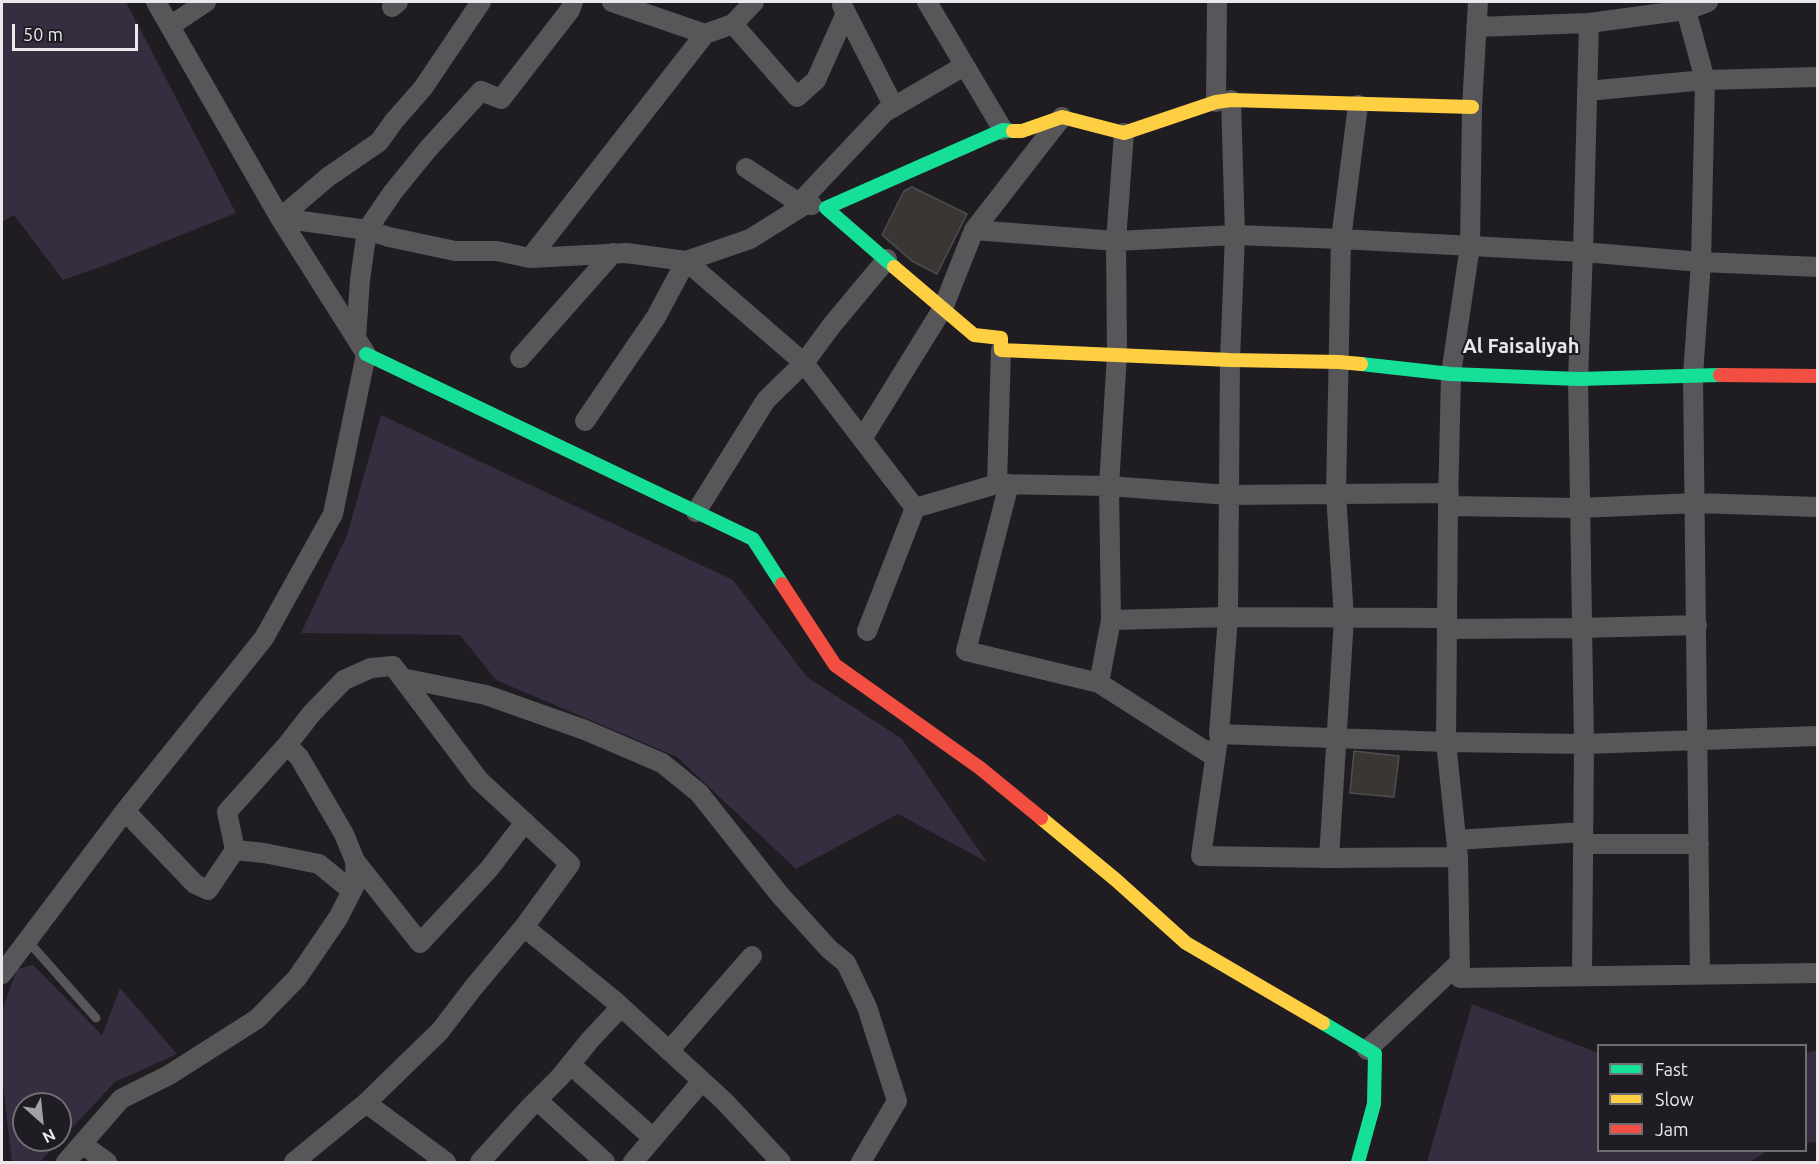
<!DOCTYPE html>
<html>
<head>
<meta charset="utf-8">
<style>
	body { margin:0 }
	#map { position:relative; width:1819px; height:1164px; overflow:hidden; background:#1f1d22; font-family:Ubuntu,sans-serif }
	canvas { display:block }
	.frame { position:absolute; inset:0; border:3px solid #eae8ed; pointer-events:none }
	.legend { position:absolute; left:1597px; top:1044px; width:210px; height:108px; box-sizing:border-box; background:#1f1c23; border:2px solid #706e74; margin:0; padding:8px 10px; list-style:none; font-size:18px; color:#eae8ed }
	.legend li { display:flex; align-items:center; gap:12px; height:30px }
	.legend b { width:30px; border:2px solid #706e74 }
	.north { position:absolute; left:12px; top:1092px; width:60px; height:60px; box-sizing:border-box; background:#1f1c23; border:2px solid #706e74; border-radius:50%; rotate:153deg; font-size:16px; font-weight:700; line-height:24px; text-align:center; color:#eae8ed }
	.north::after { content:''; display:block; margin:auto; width:21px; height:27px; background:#a3a1a6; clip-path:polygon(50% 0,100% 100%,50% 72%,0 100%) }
	.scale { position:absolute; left:12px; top:24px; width:126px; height:27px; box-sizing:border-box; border:3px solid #eae8ed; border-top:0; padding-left:8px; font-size:18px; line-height:21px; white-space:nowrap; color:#eae8ed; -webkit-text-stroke:4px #1f1c23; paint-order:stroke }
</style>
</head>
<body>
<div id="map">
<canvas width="1819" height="1164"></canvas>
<div class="frame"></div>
<ul class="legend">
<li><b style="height:8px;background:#16e098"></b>Fast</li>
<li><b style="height:8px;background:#ffcf43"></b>Slow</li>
<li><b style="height:8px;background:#f24e42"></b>Jam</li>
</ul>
<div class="north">N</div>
<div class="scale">50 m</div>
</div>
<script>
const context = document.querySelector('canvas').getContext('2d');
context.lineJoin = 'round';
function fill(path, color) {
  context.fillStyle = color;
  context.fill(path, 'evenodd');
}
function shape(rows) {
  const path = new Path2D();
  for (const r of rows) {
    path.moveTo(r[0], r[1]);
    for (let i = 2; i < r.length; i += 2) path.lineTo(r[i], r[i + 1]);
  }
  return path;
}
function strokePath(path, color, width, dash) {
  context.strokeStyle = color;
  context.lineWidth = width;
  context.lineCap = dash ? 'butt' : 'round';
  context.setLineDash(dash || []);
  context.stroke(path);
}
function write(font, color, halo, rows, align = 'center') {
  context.font = font + ' Ubuntu,sans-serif';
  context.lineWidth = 4.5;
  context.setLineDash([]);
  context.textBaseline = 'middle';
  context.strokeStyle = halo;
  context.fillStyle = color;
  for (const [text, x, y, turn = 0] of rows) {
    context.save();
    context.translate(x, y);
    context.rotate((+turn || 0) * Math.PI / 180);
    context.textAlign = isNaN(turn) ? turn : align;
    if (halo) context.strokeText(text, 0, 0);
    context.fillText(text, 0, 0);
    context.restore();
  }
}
const green = shape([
	[2,2,126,2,236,213,111,263,63,280,14,215,2,222],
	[381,415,733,580,807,677,902,739,987,862,898,814,796,869,677,757,496,680,460,635,301,633,347,535],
	[33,965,102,1035,120,988,177,1054,115,1082,40,1162,12,1162,2,1077,2,1011,17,969],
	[24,1104,60,1104,60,1140,24,1140],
	[1472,1004,1598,1053,1598,1150,1767,1151,1750,1162,1427,1162],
	[1817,1050,1817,1142,1806,1143,1806,1053]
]);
const building = shape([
	[912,187,967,214,937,274,912,261,882,235,904,191,912,187],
	[1354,751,1399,756,1394,797,1350,793,1354,751]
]);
const lane = shape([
	[27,940,96,1018]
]);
const street = shape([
	[612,2,705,34],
	[927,2,1003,130],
	[1478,2,1472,107,1470,246,1451,374,1448,506,1446,742,1458,857,1460,978,1818,973],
	[842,5,894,107],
	[392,7,398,2],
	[1686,10,1705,80,1701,262,1693,375,1700,975],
	[733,24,754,2],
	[170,26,206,2],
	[1476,27,1589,23,1686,10,1708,2],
	[1587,91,1705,80,1818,77],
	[1231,100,1235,235,1230,360,1228,617,1219,734,1446,742,1584,744,1818,736],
	[1216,102,1217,2],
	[746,168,799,203,812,205],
	[799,203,885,112,964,66],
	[280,218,367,230,389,237,455,251,497,251,530,258,626,253,686,261,750,239,806,204],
	[280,218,328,177,379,142,394,121,423,88,481,2],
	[974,230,1116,241,1235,235,1341,239,1583,252,1701,262,1818,267],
	[530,258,705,34,733,24,797,97,816,80,846,13],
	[356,338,360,280,367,230,393,192,428,149,481,91,501,99,570,10,573,2],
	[520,358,613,253],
	[585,421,656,317,686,261,804,363,915,508,867,631],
	[862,439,943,308,974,230,1062,117],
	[997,484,1001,350],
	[1009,484,966,651,1099,683,1215,757],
	[1448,506,1579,508,1696,503,1818,507],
	[915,508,997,484,1109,486,1228,495,1449,493],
	[696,512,766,400,804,363,832,325,887,259],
	[1111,620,1228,617,1447,618],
	[1447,629,1581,628,1697,625],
	[402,678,486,695,585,730,662,763,699,793,780,895,829,949,846,963,867,1007,897,1101,861,1162],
	[1099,683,1111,620,1109,486,1117,354,1116,241,1124,133],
	[1217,746,1201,856,1329,858,1458,857],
	[125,811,195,884,208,890,235,850],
	[1456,840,1583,832],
	[1583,844,1699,844],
	[1329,858,1344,618,1336,494,1341,239,1358,105],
	[355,861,420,943,489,869,525,822],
	[524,927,616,1002,724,1101,781,1162],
	[2,974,125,811,264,638,333,514,366,354,280,218,156,2],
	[1582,976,1584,744,1578,379,1583,252,1589,23],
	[1367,1050,1460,962],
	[669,1051,752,956],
	[571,1065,653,1138],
	[537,1100,605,1162],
	[366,1103,446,1162],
	[82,1144,107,1162],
	[66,1162,121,1099,169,1075,257,1019,297,978,338,918,356,883,355,861,344,834,299,757,287,745],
	[294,1162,366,1103,440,1031,473,988,524,927,570,864,479,780,393,666,371,668,344,680,312,713,287,745,227,812,235,850,264,853,319,864,352,891],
	[480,1162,530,1107,560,1077,590,1040,621,1007],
	[633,1162,702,1081]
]);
const fast = shape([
	[894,267,826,208,1003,130,1013,131],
	[366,354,753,539,782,584],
	[1361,364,1451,374,1578,379,1720,375],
	[1323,1023,1375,1054,1374,1104,1358,1162]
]);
const slow = shape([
	[1013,131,1022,131,1062,117,1124,133,1216,102,1231,100,1472,107],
	[894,267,974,335,1001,338,1001,350,1230,360,1339,362,1361,364],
	[1041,818,1116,880,1186,943,1323,1023]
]);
const jam = shape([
	[1720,375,1818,376],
	[782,584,835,665,980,768,1041,818]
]);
const neighbourhoodNames = [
	["Al Faisaliyah",1521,346]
];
fill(green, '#362d40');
fill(building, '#3a3634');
strokePath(building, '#4f4e4f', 1.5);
strokePath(lane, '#575658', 9);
strokePath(street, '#575658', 20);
strokePath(fast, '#16e098', 14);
strokePath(slow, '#ffcf43', 14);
strokePath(jam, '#f24e42', 14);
write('bold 20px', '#eae8ed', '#1f1c23', neighbourhoodNames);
</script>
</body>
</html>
